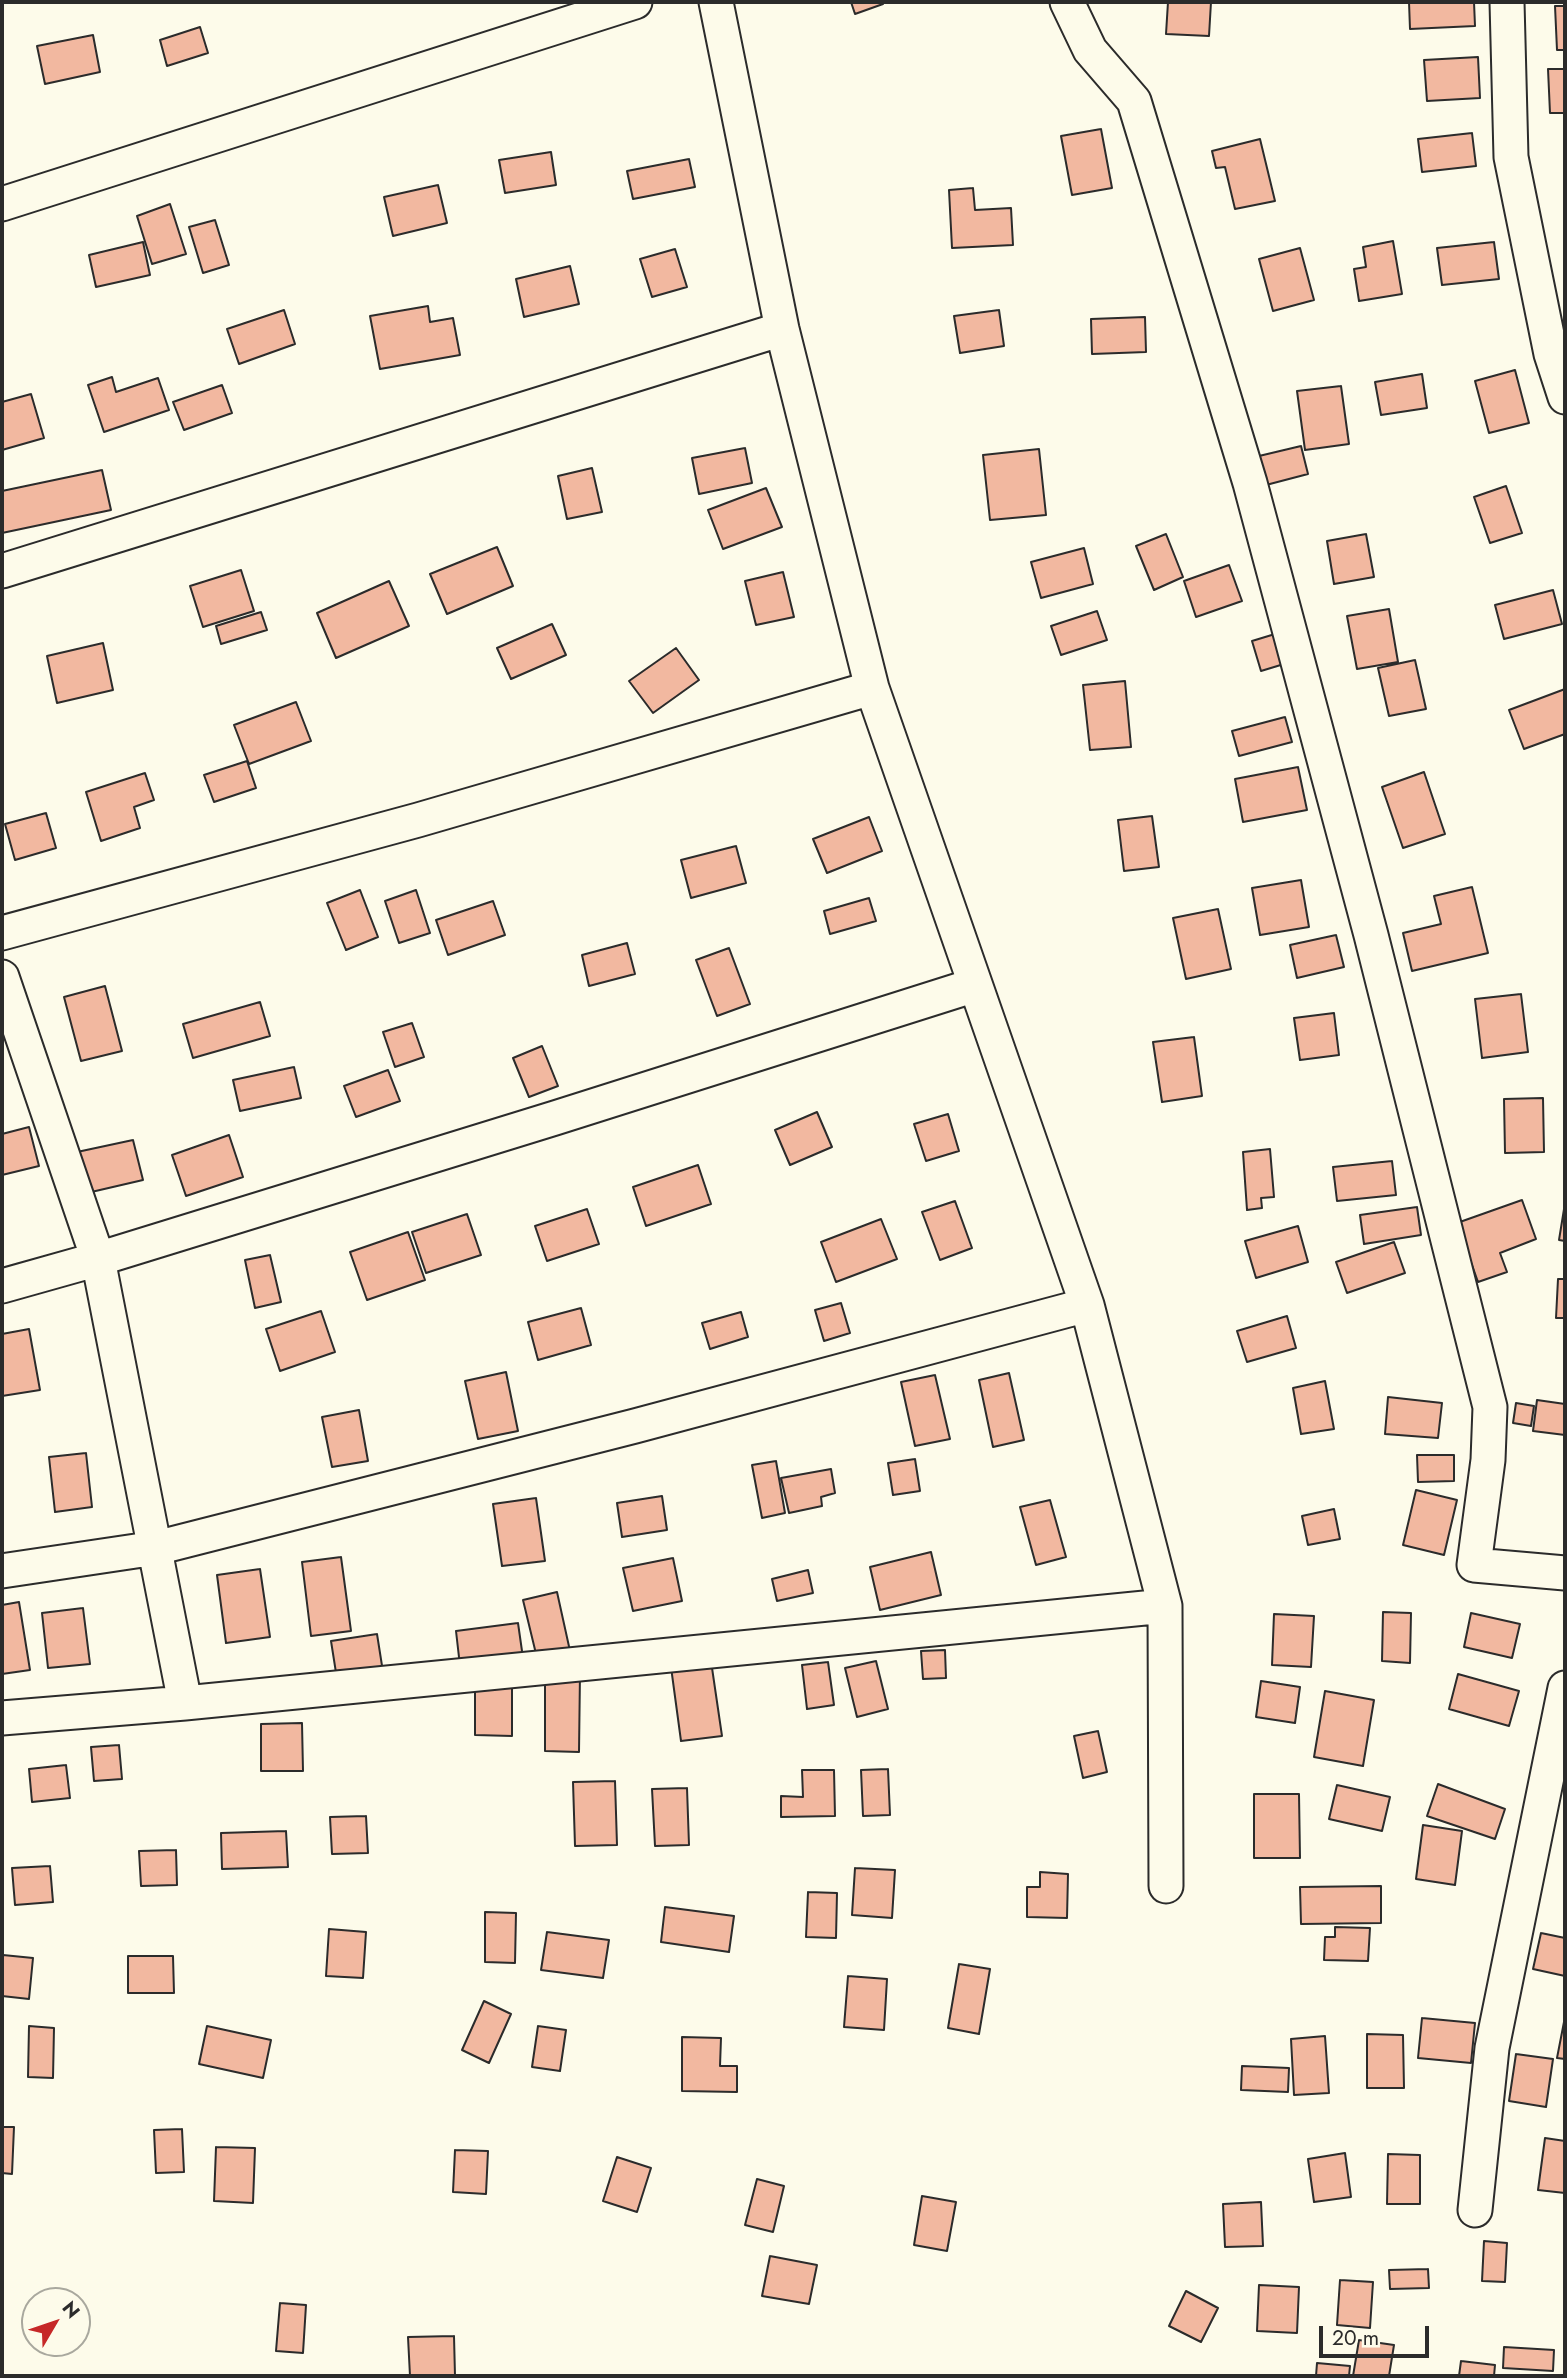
<!DOCTYPE html>
<html>
<head>
<meta charset="utf-8">
<style>
	body { margin:0 }
	#map { position:relative; width:1567px; height:2378px; overflow:hidden; background:#fdfbea; font-family:Jost,sans-serif }
	canvas { display:block }
	.frame { position:absolute; inset:0; border:4px solid #2b2b2b; pointer-events:none }
	.north { position:absolute; left:21px; top:2287px; width:70px; height:70px; box-sizing:border-box; background:#fdfbea; border:2px solid #a9a89e; border-radius:50%; rotate:51deg; font-size:19px; font-weight:700; line-height:28px; text-align:center; color:#2b2b2b }
	.north::after { content:''; display:block; margin:auto; width:24px; height:32px; background:#c62828; clip-path:polygon(50% 0,100% 100%,50% 72%,0 100%) }
	.scale { position:absolute; left:1319px; top:2326px; width:110px; height:32px; box-sizing:border-box; border:4px solid #2b2b2b; border-top:0; padding-left:9px; font-size:21px; line-height:24px; white-space:nowrap; color:#2b2b2b; -webkit-text-stroke:5px #fdfbea; paint-order:stroke }
</style>
</head>
<body>
<div id="map">
<canvas width="1567" height="2378"></canvas>
<div class="frame"></div>
<div class="north">N</div>
<div class="scale">20 m</div>
</div>
<script>
const context = document.querySelector('canvas').getContext('2d');
context.lineJoin = 'round';
function fill(path, color) {
  context.fillStyle = color;
  context.fill(path, 'evenodd');
}
function shape(rows) {
  const path = new Path2D();
  for (const r of rows) {
    path.moveTo(r[0], r[1]);
    for (let i = 2; i < r.length; i += 2) path.lineTo(r[i], r[i + 1]);
  }
  return path;
}
function strokePath(path, color, width, dash) {
  context.strokeStyle = color;
  context.lineWidth = width;
  context.lineCap = dash ? 'butt' : 'round';
  context.setLineDash(dash || []);
  context.stroke(path);
}
const building = shape([
	[851,2,882,2,883,4,855,14,851,2],
	[1168,2,1211,2,1209,36,1166,34,1168,2],
	[1409,2,1474,2,1475,26,1410,29,1409,2],
	[1555,6,1565,6,1565,50,1557,50,1555,6],
	[200,27,208,53,167,66,160,40,200,27],
	[93,35,100,72,45,84,37,46,93,35],
	[1478,57,1480,98,1427,101,1424,60,1478,57],
	[1548,69,1565,69,1565,113,1550,113,1548,69],
	[1101,129,1112,188,1072,195,1061,136,1101,129],
	[1472,133,1476,166,1422,172,1418,139,1472,133],
	[1260,139,1275,201,1235,209,1225,167,1216,168,1212,151,1260,139],
	[551,152,556,185,505,193,499,160,551,152],
	[689,159,695,187,633,199,627,171,689,159],
	[438,185,447,223,393,236,384,197,438,185],
	[973,188,975,210,1011,208,1013,245,952,248,949,190,973,188],
	[170,204,186,254,152,264,137,216,170,204],
	[215,220,229,265,203,273,189,227,215,220],
	[1393,241,1402,294,1359,301,1354,269,1366,267,1363,247,1393,241],
	[143,242,150,275,96,287,89,255,143,242],
	[1494,242,1499,279,1442,285,1437,248,1494,242],
	[1300,248,1314,300,1273,311,1259,259,1300,248],
	[675,249,687,287,652,297,640,259,675,249],
	[570,266,579,304,524,317,516,279,570,266],
	[428,306,430,322,453,318,460,355,380,369,370,316,428,306],
	[284,310,295,344,239,364,227,329,284,310],
	[999,310,1004,346,960,353,954,316,999,310],
	[1145,317,1146,352,1092,354,1091,319,1145,317],
	[1515,370,1529,423,1489,433,1475,381,1515,370],
	[1422,374,1427,408,1381,415,1375,382,1422,374],
	[112,377,116,392,158,378,169,410,104,432,88,385,112,377],
	[222,385,232,413,184,430,173,402,222,385],
	[1341,386,1349,444,1305,450,1297,391,1341,386],
	[31,394,44,438,2,450,2,402,31,394],
	[1301,446,1308,474,1266,485,1259,456,1301,446],
	[745,448,752,483,699,494,692,458,745,448],
	[1039,449,1046,515,990,520,983,455,1039,449],
	[592,468,602,512,567,519,558,476,592,468],
	[102,470,111,510,2,533,2,491,102,470],
	[1506,486,1522,533,1490,543,1474,497,1506,486],
	[766,488,782,527,723,549,708,510,766,488],
	[1166,534,1183,577,1154,590,1136,546,1166,534],
	[1366,534,1374,577,1334,584,1327,541,1366,534],
	[497,547,513,586,447,614,430,574,497,547],
	[1084,548,1093,584,1041,598,1031,562,1084,548],
	[1229,565,1242,601,1196,617,1184,581,1229,565],
	[241,570,254,611,203,627,190,586,241,570],
	[783,572,794,617,756,625,745,581,783,572],
	[389,581,409,626,336,658,317,613,389,581],
	[1553,590,1562,624,1504,639,1495,605,1553,590],
	[1389,609,1398,662,1357,669,1347,616,1389,609],
	[1097,611,1107,640,1061,655,1051,626,1097,611],
	[261,612,267,630,221,644,216,626,261,612],
	[552,624,566,655,511,679,497,648,552,624],
	[1275,634,1284,664,1261,671,1252,641,1275,634],
	[103,643,113,690,57,703,47,656,103,643],
	[676,648,699,680,653,713,629,681,676,648],
	[1415,660,1426,709,1389,716,1378,668,1415,660],
	[1125,681,1131,747,1090,750,1083,685,1125,681],
	[1565,689,1565,734,1524,749,1509,710,1565,689],
	[296,702,311,741,249,764,234,725,296,702],
	[1285,717,1292,742,1239,756,1232,731,1285,717],
	[247,761,256,788,214,802,204,775,247,761],
	[1298,767,1307,810,1243,822,1235,779,1298,767],
	[1424,772,1445,834,1403,848,1382,787,1424,772],
	[145,773,154,800,134,807,140,828,101,841,86,792,145,773],
	[46,813,56,848,15,860,5,824,46,813],
	[1152,816,1159,867,1124,871,1118,820,1152,816],
	[869,817,882,851,827,873,813,839,869,817],
	[736,846,746,883,691,898,681,860,736,846],
	[1301,880,1309,927,1260,935,1252,888,1301,880],
	[1472,887,1488,953,1412,971,1403,933,1441,924,1434,896,1472,887],
	[360,890,378,937,346,950,327,903,360,890],
	[416,890,430,933,399,943,385,901,416,890],
	[869,898,876,921,830,934,824,911,869,898],
	[493,901,505,935,448,955,436,920,493,901],
	[1218,909,1231,969,1186,979,1173,918,1218,909],
	[1336,935,1344,967,1297,978,1290,945,1336,935],
	[627,943,635,974,589,986,582,955,627,943],
	[729,948,750,1004,717,1016,696,960,729,948],
	[105,986,122,1051,81,1061,64,997,105,986],
	[1521,994,1528,1052,1482,1058,1475,999,1521,994],
	[260,1002,270,1036,193,1058,183,1024,260,1002],
	[1334,1013,1339,1055,1300,1060,1294,1018,1334,1013],
	[412,1023,424,1057,395,1067,383,1032,412,1023],
	[1194,1037,1202,1096,1162,1102,1153,1042,1194,1037],
	[542,1046,558,1086,529,1097,513,1058,542,1046],
	[294,1067,301,1098,240,1111,233,1080,294,1067],
	[388,1070,400,1101,356,1117,344,1086,388,1070],
	[1543,1098,1544,1152,1505,1153,1504,1099,1543,1098],
	[817,1112,832,1147,790,1165,775,1130,817,1112],
	[948,1114,959,1151,926,1161,914,1124,948,1114],
	[29,1127,39,1166,2,1175,2,1134,29,1127],
	[229,1135,243,1177,186,1196,172,1155,229,1135],
	[133,1140,143,1180,87,1193,77,1152,133,1140],
	[1270,1149,1274,1197,1261,1198,1262,1208,1247,1210,1243,1152,1270,1149],
	[1392,1161,1396,1195,1337,1201,1333,1167,1392,1161],
	[698,1165,711,1204,646,1226,633,1187,698,1165],
	[1522,1200,1536,1239,1500,1253,1507,1272,1478,1282,1457,1223,1522,1200],
	[955,1201,972,1248,940,1260,922,1212,955,1201],
	[1565,1203,1565,1241,1559,1240,1565,1203],
	[1417,1207,1421,1235,1364,1244,1360,1215,1417,1207],
	[587,1209,599,1244,547,1261,535,1226,587,1209],
	[467,1214,481,1255,426,1273,412,1232,467,1214],
	[881,1219,897,1259,836,1282,821,1242,881,1219],
	[1298,1226,1308,1262,1256,1278,1245,1241,1298,1226],
	[408,1232,425,1280,367,1300,350,1252,408,1232],
	[1394,1242,1405,1273,1347,1293,1336,1262,1394,1242],
	[270,1255,281,1302,255,1308,245,1260,270,1255],
	[1558,1279,1565,1279,1565,1318,1556,1318,1558,1279],
	[841,1303,850,1333,824,1341,815,1310,841,1303],
	[581,1308,591,1345,538,1360,528,1322,581,1308],
	[321,1311,335,1352,280,1371,266,1329,321,1311],
	[741,1312,748,1337,710,1349,702,1323,741,1312],
	[1287,1316,1296,1348,1247,1362,1237,1331,1287,1316],
	[29,1329,40,1390,2,1396,2,1334,29,1329],
	[506,1372,518,1431,478,1439,465,1381,506,1372],
	[1009,1373,1024,1440,993,1447,979,1380,1009,1373],
	[935,1375,950,1439,915,1446,901,1382,935,1375],
	[1325,1381,1334,1429,1301,1434,1293,1388,1325,1381],
	[1388,1397,1442,1403,1438,1438,1385,1434,1388,1397],
	[1537,1400,1565,1404,1565,1435,1533,1431,1537,1400],
	[1516,1403,1534,1406,1531,1426,1513,1423,1516,1403],
	[359,1410,368,1461,332,1467,322,1417,359,1410],
	[86,1453,92,1507,55,1512,49,1457,86,1453],
	[1417,1455,1454,1455,1454,1481,1418,1482,1417,1455],
	[915,1459,920,1491,893,1495,888,1463,915,1459],
	[776,1461,785,1513,762,1518,752,1465,776,1461],
	[831,1469,835,1493,821,1497,822,1506,789,1513,781,1478,831,1469],
	[1416,1490,1457,1500,1444,1555,1403,1545,1416,1490],
	[662,1496,667,1530,622,1537,617,1503,662,1496],
	[536,1498,545,1561,502,1566,493,1504,536,1498],
	[1050,1500,1066,1557,1036,1565,1020,1507,1050,1500],
	[1334,1509,1340,1539,1308,1545,1302,1516,1334,1509],
	[931,1552,941,1595,880,1610,870,1567,931,1552],
	[341,1557,351,1631,311,1636,302,1562,341,1557],
	[673,1558,682,1601,633,1611,623,1568,673,1558],
	[260,1569,270,1637,226,1643,217,1575,260,1569],
	[808,1570,813,1593,777,1601,772,1579,808,1570],
	[557,1592,570,1651,537,1658,523,1600,557,1592],
	[19,1602,30,1670,2,1674,2,1605,19,1602],
	[83,1608,90,1664,48,1668,42,1613,83,1608],
	[1383,1612,1411,1613,1410,1663,1382,1661,1383,1612],
	[1471,1613,1520,1624,1512,1658,1464,1647,1471,1613],
	[1274,1614,1314,1616,1311,1667,1272,1665,1274,1614],
	[518,1623,523,1658,460,1666,456,1631,518,1623],
	[377,1634,383,1672,337,1679,331,1641,377,1634],
	[945,1650,946,1678,923,1679,921,1651,945,1650],
	[711,1661,722,1736,681,1741,671,1667,711,1661],
	[876,1661,888,1709,857,1717,845,1668,876,1661],
	[828,1662,834,1705,807,1709,802,1665,828,1662],
	[545,1672,580,1673,579,1752,545,1751,545,1672],
	[1458,1674,1519,1691,1509,1726,1449,1709,1458,1674],
	[1261,1681,1300,1687,1295,1723,1256,1717,1261,1681],
	[475,1685,512,1685,512,1736,475,1735,475,1685],
	[1325,1691,1374,1700,1363,1766,1314,1757,1325,1691],
	[302,1723,303,1771,261,1771,261,1724,302,1723],
	[1098,1731,1107,1772,1083,1778,1074,1736,1098,1731],
	[119,1745,122,1779,94,1781,91,1747,119,1745],
	[66,1765,70,1798,32,1802,29,1769,66,1765],
	[888,1769,890,1815,863,1816,861,1770,888,1769],
	[802,1770,834,1770,835,1816,781,1817,781,1796,803,1797,802,1770],
	[615,1781,617,1845,575,1846,573,1782,615,1781],
	[1438,1784,1505,1809,1495,1839,1427,1816,1438,1784],
	[1337,1785,1390,1797,1382,1831,1329,1819,1337,1785],
	[687,1788,689,1845,655,1846,652,1789,687,1788],
	[1254,1794,1299,1794,1300,1858,1254,1858,1254,1794],
	[366,1816,368,1853,332,1854,330,1817,366,1816],
	[1423,1825,1462,1831,1455,1885,1416,1879,1423,1825],
	[286,1831,288,1867,222,1869,221,1833,286,1831],
	[176,1850,177,1885,141,1886,139,1851,176,1850],
	[50,1866,53,1902,15,1905,12,1868,50,1866],
	[855,1868,895,1870,892,1918,852,1915,855,1868],
	[1040,1872,1068,1874,1067,1918,1027,1917,1027,1887,1040,1887,1040,1872],
	[1381,1886,1381,1923,1301,1924,1300,1887,1381,1886],
	[808,1892,837,1893,836,1938,806,1937,808,1892],
	[665,1907,734,1916,729,1952,661,1942,665,1907],
	[485,1912,516,1913,515,1963,485,1962,485,1912],
	[1335,1927,1370,1928,1368,1961,1324,1960,1325,1937,1335,1937,1335,1927],
	[329,1929,366,1932,363,1978,326,1976,329,1929],
	[547,1932,609,1940,603,1978,541,1970,547,1932],
	[1541,1933,1565,1938,1565,1976,1533,1969,1541,1933],
	[3,1955,33,1958,29,1999,2,1996,3,1955],
	[128,1956,173,1956,174,1993,128,1993,128,1956],
	[959,1964,990,1969,979,2034,948,2028,959,1964],
	[848,1976,887,1979,884,2030,844,2027,848,1976],
	[484,2001,511,2014,489,2063,462,2050,484,2001],
	[1422,2018,1475,2023,1471,2063,1418,2058,1422,2018],
	[1564,2022,1565,2022,1565,2059,1557,2058,1564,2022],
	[29,2026,54,2028,53,2078,28,2077,29,2026],
	[207,2026,271,2040,263,2078,199,2064,207,2026],
	[538,2026,566,2030,560,2071,532,2067,538,2026],
	[1367,2034,1403,2035,1404,2088,1367,2088,1367,2034],
	[1325,2036,1329,2093,1294,2095,1291,2039,1325,2036],
	[682,2037,721,2038,720,2066,737,2066,737,2092,682,2091,682,2037],
	[1516,2054,1553,2059,1546,2107,1509,2101,1516,2054],
	[1242,2066,1289,2068,1288,2092,1241,2090,1242,2066],
	[2,2127,14,2127,12,2174,2,2173,2,2127],
	[182,2129,184,2172,156,2173,154,2130,182,2129],
	[1545,2138,1565,2141,1565,2193,1538,2190,1545,2138],
	[216,2147,255,2148,253,2203,214,2201,216,2147],
	[455,2150,488,2151,486,2194,453,2192,455,2150],
	[1345,2153,1351,2197,1314,2202,1308,2159,1345,2153],
	[1388,2154,1420,2155,1420,2204,1387,2204,1388,2154],
	[617,2157,651,2168,637,2212,603,2201,617,2157],
	[757,2179,784,2186,773,2232,745,2225,757,2179],
	[922,2196,956,2202,947,2251,914,2245,922,2196],
	[1261,2202,1263,2246,1225,2247,1223,2204,1261,2202],
	[1484,2241,1507,2243,1505,2282,1482,2281,1484,2241],
	[770,2256,817,2265,809,2304,762,2296,770,2256],
	[1428,2269,1429,2288,1390,2289,1389,2270,1428,2269],
	[1340,2280,1373,2282,1370,2328,1337,2325,1340,2280],
	[1259,2285,1299,2287,1297,2333,1257,2331,1259,2285],
	[1186,2291,1218,2308,1201,2342,1169,2326,1186,2291],
	[280,2303,306,2305,303,2353,276,2351,280,2303],
	[454,2336,455,2376,410,2376,408,2337,454,2336],
	[1359,2340,1394,2345,1389,2376,1353,2376,1359,2340],
	[1504,2347,1554,2350,1553,2371,1503,2368,1504,2347],
	[1461,2361,1495,2365,1494,2376,1459,2376,1461,2361],
	[1317,2363,1350,2366,1349,2376,1316,2376,1317,2363]
]);
const street = shape([
	[716,2,782,329,872,688,1087,1305,1165,1606,1166,1886],
	[1067,2,1090,50,1134,101,1250,483,1371,935,1490,1407,1488,1460,1474,1565,1565,1573],
	[1507,2,1511,157,1551,354,1565,397],
	[2,204,635,2],
	[2,571,782,329],
	[2,933,418,820,872,688],
	[2,977,98,1259,185,1703],
	[2,1286,98,1259,555,1118,975,985],
	[2,1571,156,1548,635,1426,1087,1305],
	[2,1718,185,1703,1165,1606],
	[1475,2210,1492,2048,1565,1688]
]);
fill(building, '#f2b8a0');
strokePath(building, '#2b2b2b', 2);
strokePath(street, '#2b2b2b', 37);
strokePath(street, '#fdfbea', 33);
</script>
</body>
</html>
